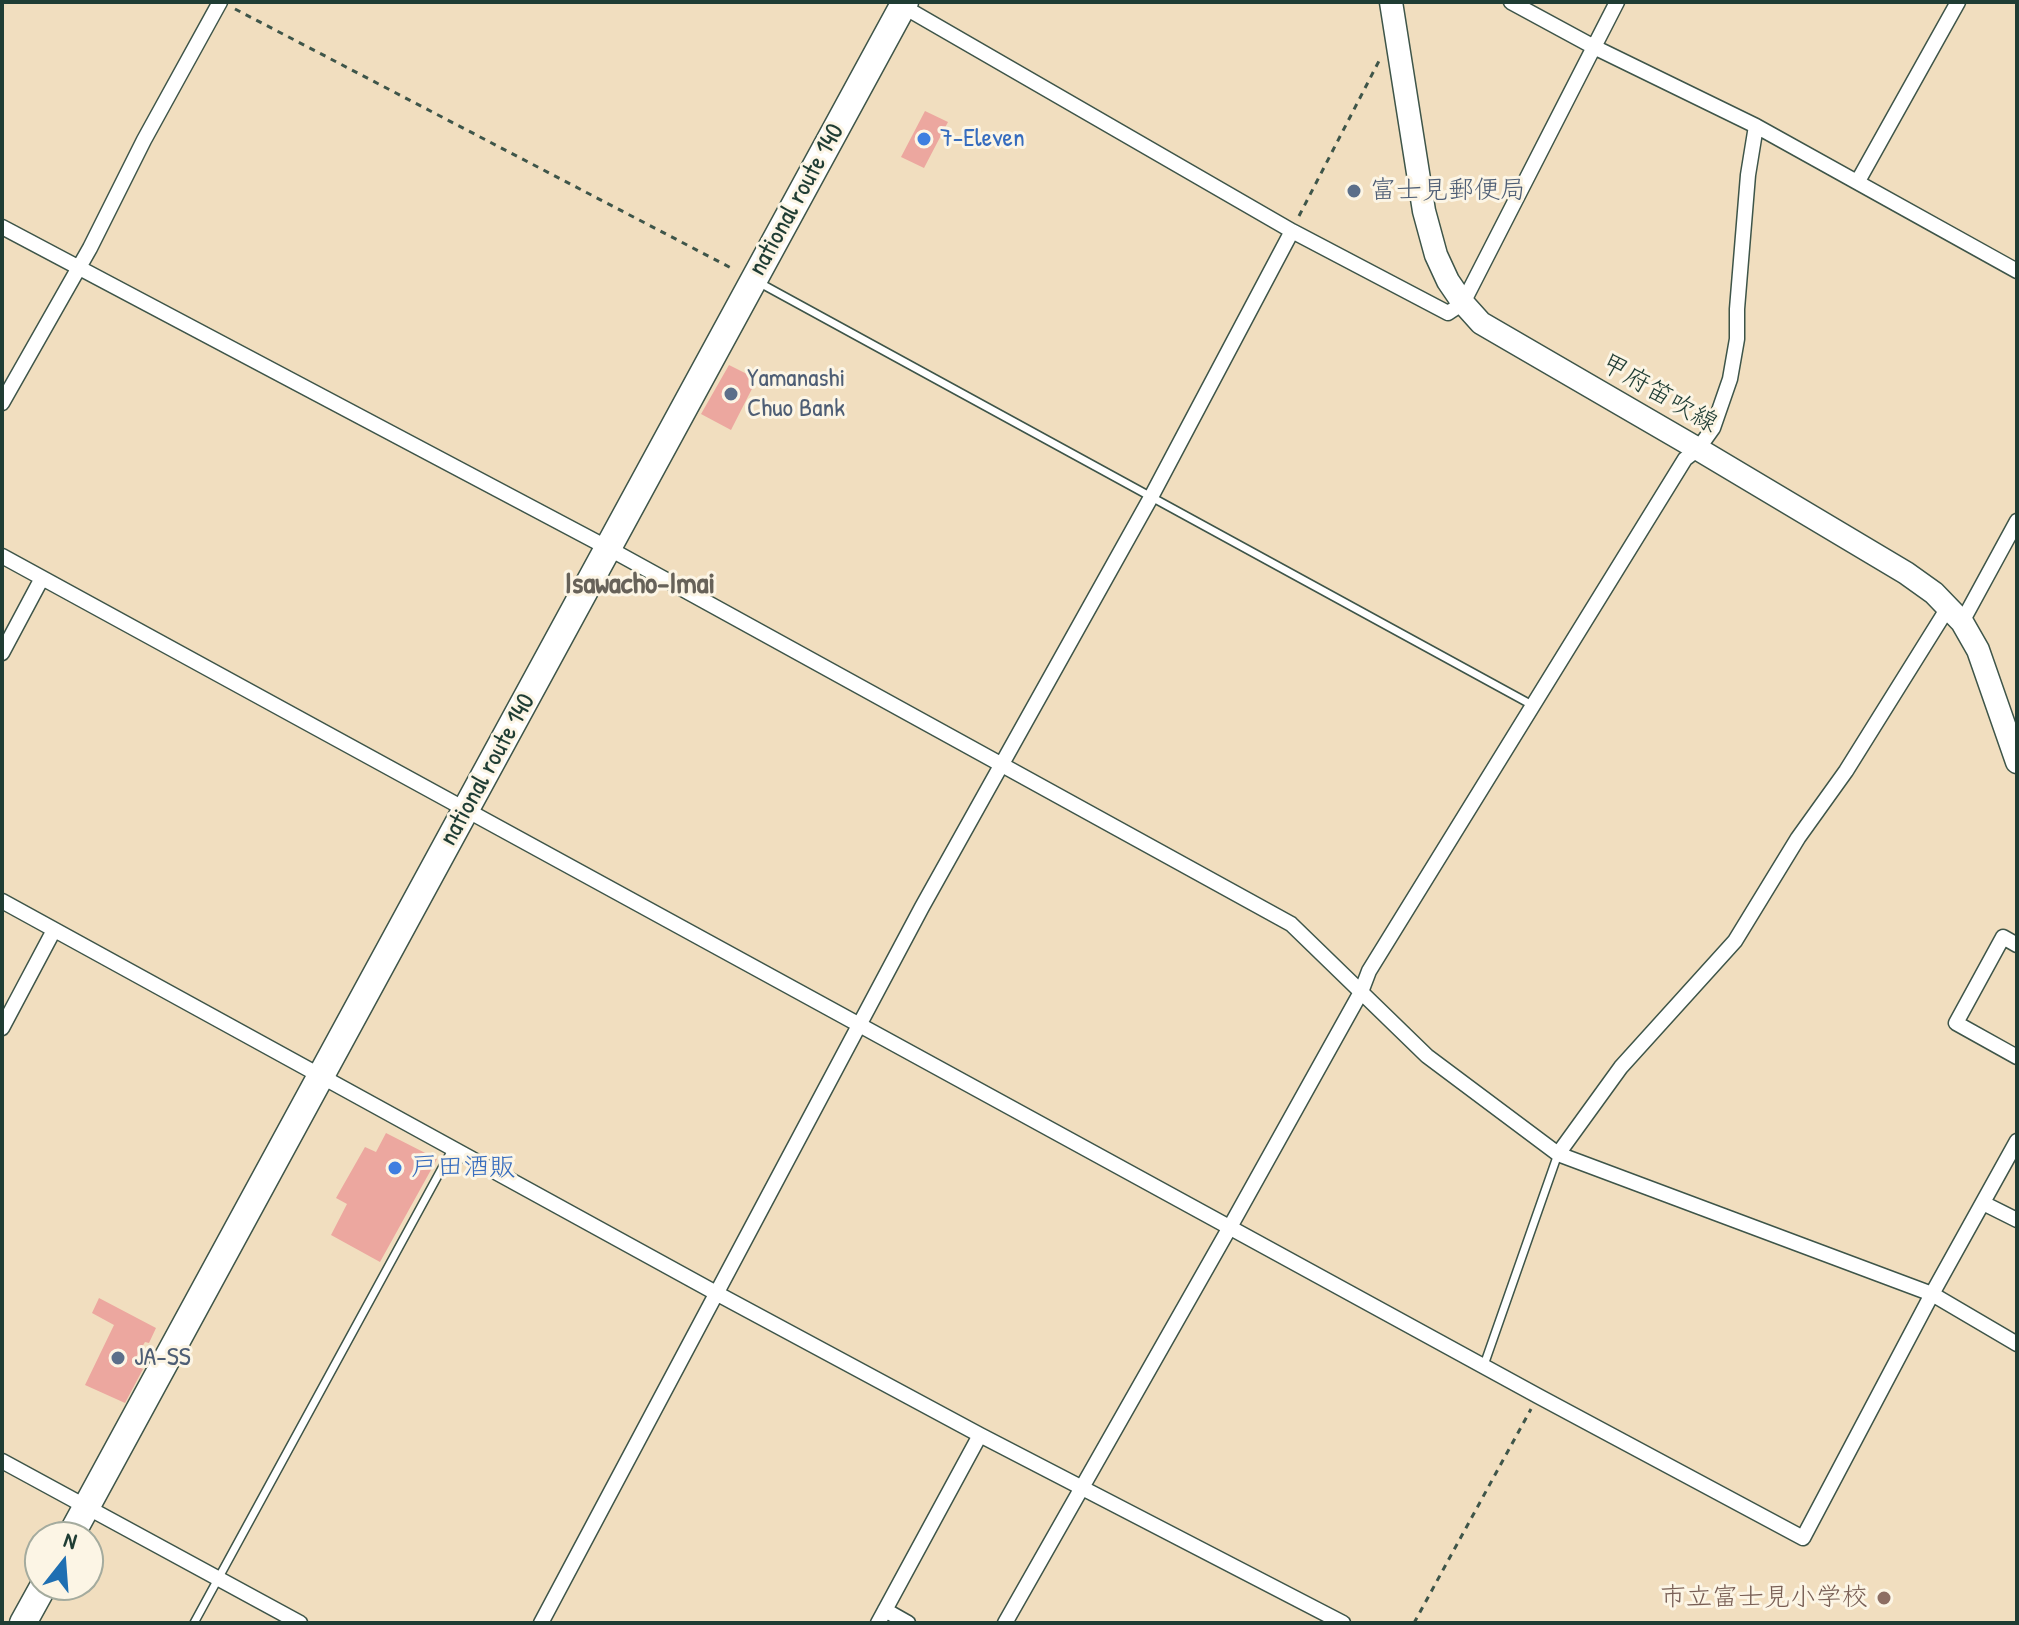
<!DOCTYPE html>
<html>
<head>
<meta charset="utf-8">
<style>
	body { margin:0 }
	#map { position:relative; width:2019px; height:1625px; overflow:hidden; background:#f1debf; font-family:"Patrick Hand",sans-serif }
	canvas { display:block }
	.frame { position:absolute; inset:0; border:4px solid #1f3d34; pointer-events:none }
	.north { position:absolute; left:24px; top:1521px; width:80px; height:80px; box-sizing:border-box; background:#fcf5e5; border:2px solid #a4ab9e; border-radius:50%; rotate:17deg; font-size:22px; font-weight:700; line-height:32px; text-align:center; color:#1f3d34 }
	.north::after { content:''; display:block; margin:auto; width:28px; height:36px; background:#1f6fb2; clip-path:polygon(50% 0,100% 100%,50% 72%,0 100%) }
</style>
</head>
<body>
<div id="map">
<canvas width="2019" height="1625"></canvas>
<div class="frame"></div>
<div class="north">N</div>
</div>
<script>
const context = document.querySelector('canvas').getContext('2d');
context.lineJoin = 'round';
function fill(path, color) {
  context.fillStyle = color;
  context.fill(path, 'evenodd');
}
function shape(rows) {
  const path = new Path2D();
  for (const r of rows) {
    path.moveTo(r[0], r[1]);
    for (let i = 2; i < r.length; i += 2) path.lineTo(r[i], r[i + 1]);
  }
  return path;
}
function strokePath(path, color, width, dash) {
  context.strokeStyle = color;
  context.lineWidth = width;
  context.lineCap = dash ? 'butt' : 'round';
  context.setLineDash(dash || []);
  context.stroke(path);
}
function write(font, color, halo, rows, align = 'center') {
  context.font = font + ' "Patrick Hand","Klee One",sans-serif';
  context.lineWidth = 6;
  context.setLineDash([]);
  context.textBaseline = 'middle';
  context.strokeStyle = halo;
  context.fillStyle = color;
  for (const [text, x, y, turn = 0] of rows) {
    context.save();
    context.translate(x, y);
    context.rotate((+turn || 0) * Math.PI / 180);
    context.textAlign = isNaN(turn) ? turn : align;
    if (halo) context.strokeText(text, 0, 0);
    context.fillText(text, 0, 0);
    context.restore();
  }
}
const building = shape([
	[925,111,948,122,924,168,901,157],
	[729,365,757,379,731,430,701,414],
	[386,1133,437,1159,380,1262,331,1235,347,1204,336,1198,365,1147,376,1152],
	[99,1298,156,1328,149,1343,145,1342,132,1364,143,1369,125,1403,85,1385,114,1325,92,1313]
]);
const path = shape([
	[235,9,735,270],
	[1299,216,1380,59],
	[1414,1623,1531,1409]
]);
const lane = shape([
	[758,282,1532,705],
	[1484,1365,1558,1154],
	[194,1623,453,1148]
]);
const street = shape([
	[1511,2,1594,47,1756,126,2017,271],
	[897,3,1292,231,1448,313,1463,303,1617,2],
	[1858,181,1958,2],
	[2,227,608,548,1291,924,1427,1056,1558,1154,1932,1294,2017,1344],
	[2,403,90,248,144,140,220,2],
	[2,556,1538,1396,1803,1538,1932,1294,2017,1141],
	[1962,622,2017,521],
	[2,653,42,578],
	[2,901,716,1293,980,1435,1343,1623],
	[2017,945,2003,937,1956,1023,2017,1057],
	[2,1028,54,930],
	[1558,1154,1621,1067,1735,941,1798,838,1846,771,1949,606],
	[1983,1203,2017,1220],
	[2,1461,300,1623],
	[885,1610,908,1623],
	[541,1623,922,907,1150,499,1292,231],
	[878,1623,980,1435],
	[1005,1623,1230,1227,1361,992,1369,971,1685,459,1698,449,1713,428,1730,379,1737,339,1737,309,1748,175,1756,126]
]);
const primary = shape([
	[1391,2,1424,211,1436,255,1448,281,1463,303,1481,323,1698,449,1906,573,1934,593,1962,622,1978,650,2017,762]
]);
const highway = shape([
	[70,1537,905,2],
	[23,1623,44,1585]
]);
const markers = [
	[924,139,8,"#3f7fe0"],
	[1354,191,8,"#5c6f8a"],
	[731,394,8,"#5c6f8a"],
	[395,1168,8,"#3f7fe0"],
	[118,1358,8,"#5c6f8a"],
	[1884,1598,8,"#8d6e63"]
];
const shopNames = [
	["7-Eleven",940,139],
	["戸田酒販",411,1168]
];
const serviceNames = [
	["富士見郵便局",1370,191],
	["Yamanashi",747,379],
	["Chuo Bank",747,409],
	["JA-SS",134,1358]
];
const streetNames = [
	["national route 140",797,200,-61],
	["甲府笛吹線",1659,394,30],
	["national route 140",488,770,-61]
];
const educationNames = [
	["市立富士見小学校",1868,1598]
];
const quarterNames = [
	["Isawacho-Imai",640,585]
];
fill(building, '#eca79f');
strokePath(lane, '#3e5549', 10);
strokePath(street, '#3e5549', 17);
strokePath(primary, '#3e5549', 25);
strokePath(highway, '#3e5549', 29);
strokePath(path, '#3e5549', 3, [6, 6]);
strokePath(lane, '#fff', 7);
strokePath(street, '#fff', 14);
strokePath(primary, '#fff', 22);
strokePath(highway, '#fff', 26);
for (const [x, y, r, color] of markers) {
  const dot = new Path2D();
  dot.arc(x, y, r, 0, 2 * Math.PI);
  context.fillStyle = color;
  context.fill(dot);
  strokePath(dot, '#fcf5e5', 3);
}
write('26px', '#366cbe', '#fcf5e5', shopNames, 'left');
write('26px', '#4e5e75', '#fcf5e5', serviceNames, 'left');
write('26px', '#1f3d34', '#fcf5e5', streetNames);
write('26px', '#785e54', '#fcf5e5', educationNames, 'right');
write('bold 30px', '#676259', '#fcf5e5', quarterNames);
</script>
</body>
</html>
